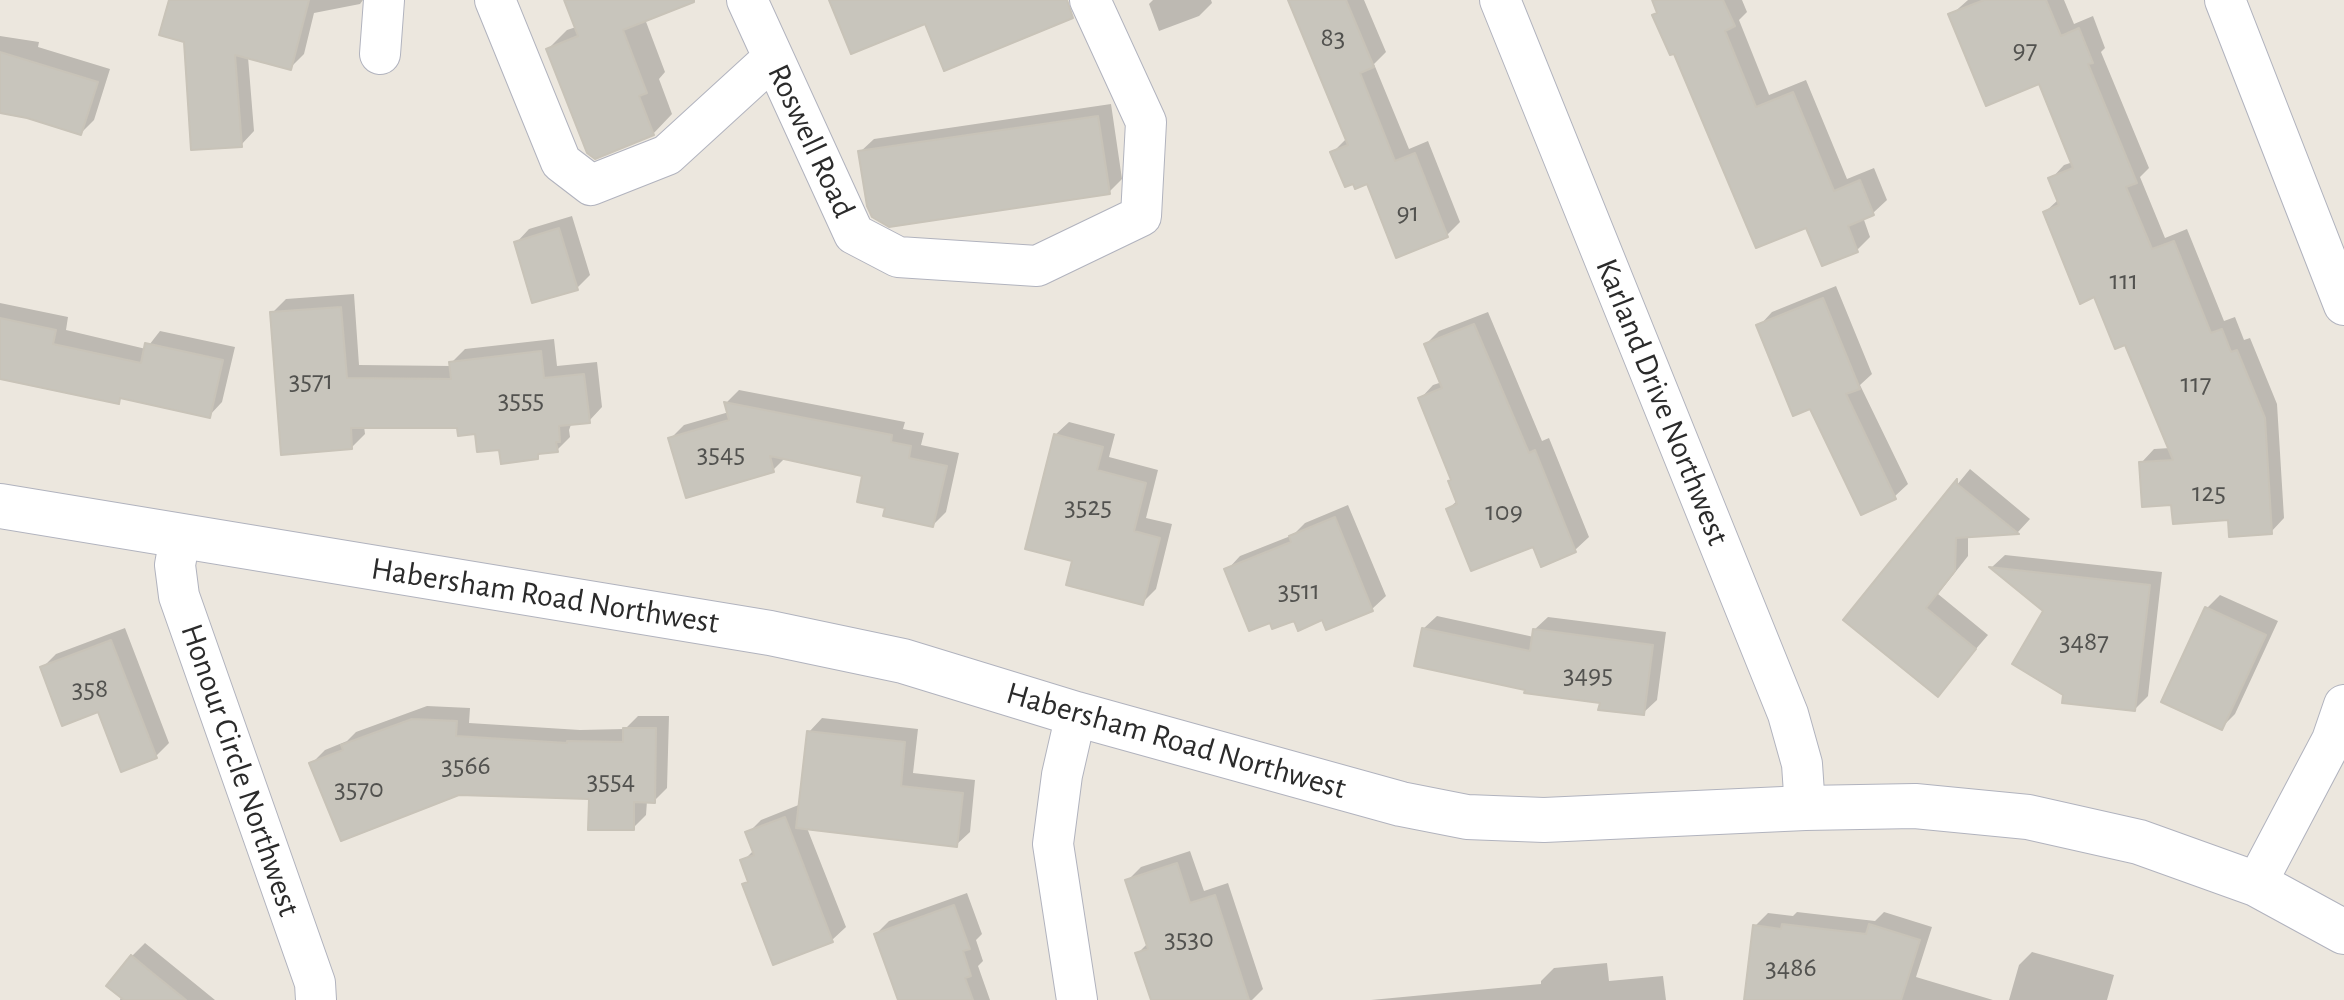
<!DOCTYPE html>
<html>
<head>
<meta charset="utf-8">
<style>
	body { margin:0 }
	canvas { display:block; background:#ece7de }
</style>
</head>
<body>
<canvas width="2344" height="1000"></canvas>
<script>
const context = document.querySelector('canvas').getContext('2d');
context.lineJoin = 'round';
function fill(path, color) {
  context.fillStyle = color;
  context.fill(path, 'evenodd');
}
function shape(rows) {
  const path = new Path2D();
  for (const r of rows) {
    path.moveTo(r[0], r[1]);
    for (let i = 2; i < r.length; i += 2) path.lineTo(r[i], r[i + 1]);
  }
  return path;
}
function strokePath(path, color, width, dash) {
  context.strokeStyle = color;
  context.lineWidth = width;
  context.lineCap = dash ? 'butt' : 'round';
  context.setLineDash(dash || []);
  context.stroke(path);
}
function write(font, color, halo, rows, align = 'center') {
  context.font = font + ' "Alegreya Sans",sans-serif';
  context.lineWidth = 6;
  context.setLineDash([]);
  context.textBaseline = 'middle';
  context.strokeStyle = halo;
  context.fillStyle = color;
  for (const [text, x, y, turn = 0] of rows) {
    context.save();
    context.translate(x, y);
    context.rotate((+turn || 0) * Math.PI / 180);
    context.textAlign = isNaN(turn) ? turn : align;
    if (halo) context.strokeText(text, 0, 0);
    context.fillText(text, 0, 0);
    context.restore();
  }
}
const shadow = shape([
	[171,0,363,0,360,4,314,13,304,54,290,68,248,57,254,131,241,145,186,40],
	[566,0,694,0,645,19,665,72,659,79,672,114,653,134,548,49,567,30,576,27],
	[1153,0,1211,0,1212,3,1199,16,1159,31,1149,4],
	[1290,0,1364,0,1386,52,1374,64,1409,149,1428,141,1460,222,1447,235,1368,182,1333,152,1346,139],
	[1654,0,1742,0,1747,12,1739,20,1769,95,1806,80,1847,179,1874,168,1887,200,1873,213,1863,217,1870,237,1857,250,1807,226,1659,11],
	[1968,0,2064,0,2074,24,2093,16,2105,48,2101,52,2149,168,2140,177,2165,238,2187,229,2224,321,2235,317,2244,340,2250,338,2277,404,2284,518,2271,532,2173,503,2141,463,2154,449,2170,448,2126,343,2045,212,2059,199,2051,179,2064,165,2073,162,2040,82,1951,15],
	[0,36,39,42,38,47,110,69,94,120,81,133,28,116,0,111],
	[1111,104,1122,179,1109,192,860,152,874,139],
	[572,216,590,275,577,288,516,243,529,229],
	[1836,286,1872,374,1860,385,1908,484,1894,497,1811,406,1759,326,1772,312],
	[354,294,359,365,452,366,451,363,465,349,554,339,557,366,597,362,602,407,589,421,572,422,569,430,570,437,557,450,543,451,537,457,501,448,477,432,459,426,364,426,365,434,351,448,272,313,286,299],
	[0,303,68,317,66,330,146,349,160,331,235,347,222,402,209,416,123,396,118,402,0,377],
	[1488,312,1542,441,1549,438,1589,537,1575,550,1534,544,1448,509,1458,500,1453,480,1420,399,1433,385,1442,382,1426,344,1439,331],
	[739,390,905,422,903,429,924,433,921,445,959,453,946,512,933,525,888,506,865,475,786,457,773,470,670,439,684,425,729,412,726,403],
	[1069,422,1115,434,1109,457,1158,470,1146,518,1172,524,1156,589,1143,602,1075,559,1055,435],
	[1970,469,2030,519,2018,532,1968,535,1968,556,1938,594,1988,635,1937,694,1846,620],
	[1348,505,1386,596,1372,609,1323,617,1295,618,1227,570,1240,556,1293,535,1305,523],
	[2005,555,2162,572,2148,696,2135,709,2046,610,1992,567],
	[2220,595,2278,621,2235,714,2221,728,2207,608],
	[1437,616,1534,637,1534,630,1548,617,1666,632,1657,700,1643,713,1602,701,1527,688,1423,629],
	[125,628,169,743,156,756,99,709,42,668,56,654],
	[427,706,470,708,469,723,580,730,625,729,638,716,669,716,667,788,654,801,647,801,646,815,633,828,591,797,312,763,325,750,347,741,356,732],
	[822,718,918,729,913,773,975,780,970,832,956,845,807,828,846,927,832,940,744,885,750,879,743,861,754,850,748,833,761,820,801,804,809,732],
	[1190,851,1204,891,1228,883,1263,989,1252,1000,1153,1000,1138,953,1148,943,1128,880,1141,867],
	[967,893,982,934,976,940,983,961,978,966,990,1000,900,1000,876,934,889,921],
	[1797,912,1875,921,1884,912,1932,927,1916,977,1993,1000,1745,1000,1755,926,1768,913,1793,916],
	[145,943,215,1000,120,1000,132,956],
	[2032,952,2114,975,2107,1000,2009,1000,2019,965],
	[1607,963,1609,981,1663,976,1666,1000,1371,1000,1541,984,1541,981,1554,968]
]);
const building = shape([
	[169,0,309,0,291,70,235,55,242,147,191,150,184,42,159,35,169,0],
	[564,0,694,0,694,2,623,30,647,93,639,96,654,135,595,159,587,153,546,49,578,36,564,0],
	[829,0,1067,0,1073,18,944,71,925,24,851,54,829,0],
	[1288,0,1346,0,1374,67,1360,73,1395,161,1415,153,1448,237,1396,258,1367,184,1355,189,1353,184,1345,187,1330,152,1348,145,1288,0],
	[1652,0,1723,0,1735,26,1725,31,1756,107,1793,92,1834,191,1860,180,1874,215,1848,226,1858,252,1822,266,1806,228,1756,248,1674,54,1670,55,1652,15,1657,13,1652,0],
	[1984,0,2046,0,2061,36,2079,28,2093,63,2088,64,2137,183,2126,187,2152,249,2174,241,2211,333,2222,329,2231,352,2237,350,2265,418,2272,534,2229,537,2228,520,2173,524,2171,505,2142,507,2139,462,2173,460,2125,345,2115,349,2094,297,2080,304,2043,212,2059,205,2048,178,2073,168,2039,84,1986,106,1948,14,1984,0],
	[0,52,98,82,81,135,27,118,0,113,0,52],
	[1098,116,1110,194,889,227,872,217,867,206,858,151,1098,116],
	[559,228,578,290,532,303,514,242,559,228],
	[1823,298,1860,389,1846,394,1896,499,1861,515,1810,409,1793,416,1756,325,1823,298],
	[341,307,347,378,451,379,449,362,541,351,544,378,584,374,590,423,559,426,560,442,556,442,558,452,538,454,538,459,501,464,499,450,477,452,475,434,458,436,457,428,351,428,352,449,281,455,270,312,341,307],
	[0,318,56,330,53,344,141,363,145,343,223,360,210,418,120,398,119,404,0,379,0,318],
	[1474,324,1529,453,1535,450,1576,552,1541,567,1533,547,1471,571,1446,509,1457,504,1448,481,1451,480,1418,398,1442,388,1424,344,1474,324],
	[724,402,892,435,891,442,911,446,909,458,947,466,933,527,883,516,885,508,857,502,862,476,770,456,774,472,686,498,668,438,729,420,724,402],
	[1054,434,1103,447,1097,470,1146,483,1134,531,1160,538,1143,605,1066,585,1072,561,1025,549,1054,434],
	[1957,479,1957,484,2019,534,1956,538,1955,571,1926,608,1976,649,1938,697,1843,620,1957,479],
	[1335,517,1373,611,1326,630,1322,620,1298,631,1294,621,1272,629,1270,623,1249,631,1224,569,1291,542,1289,536,1335,517],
	[1989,567,2150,585,2135,711,2062,703,2063,695,2012,664,2043,611,1989,567],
	[2205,607,2266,635,2222,730,2161,702,2205,607],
	[1422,628,1530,651,1533,629,1653,645,1644,715,1598,710,1600,703,1524,693,1525,690,1414,666,1422,628],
	[111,640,157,758,121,772,98,712,62,726,40,667,111,640],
	[412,719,457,721,456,736,567,743,567,741,623,742,623,728,656,728,655,803,634,802,634,830,588,830,589,799,459,795,341,841,309,763,343,750,341,745,412,719],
	[807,731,905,742,901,786,963,793,957,847,796,828,807,731],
	[785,817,833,942,773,965,742,884,748,882,740,860,754,855,745,832,785,817],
	[1177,863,1190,903,1215,895,1249,1000,1151,1000,1135,953,1148,949,1125,880,1177,863],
	[954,905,970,949,963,951,971,976,965,978,973,1000,898,1000,874,934,954,905],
	[1782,924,1866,934,1869,924,1920,940,1901,1000,1744,1000,1753,925,1781,929,1782,924],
	[131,955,150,971,186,1000,124,1000,106,986,131,955]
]);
const minor = shape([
	[495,0,561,162,591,185,667,155,772,59],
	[747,0,854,234,898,257,1037,266,1141,216,1146,122,1090,0],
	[1500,0,1788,714,1802,764,1805,808],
	[2225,0,2344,305],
	[380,54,384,0],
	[180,537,175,565,179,596,315,983,316,1000],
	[1076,714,1062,775,1053,844,1077,1000],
	[2256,884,2332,740,2344,705]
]);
const tertiary = shape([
	[0,506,770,633,903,661,1076,714,1401,804,1467,817,1544,820,1805,808,1915,806,2028,817,2139,842,2256,884,2344,932]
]);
const numberNames = [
	["83",1333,38],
	["97",2025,50],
	["91",1408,213],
	["111",2124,281],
	["3571",311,381],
	["117",2196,384],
	["3555",521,400],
	["3545",721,454],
	["125",2209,493],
	["3525",1088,507],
	["109",1504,512],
	["3511",1299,591],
	["3487",2084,642],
	["3495",1588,675],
	["358",90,689],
	["3566",466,766],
	["3554",611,781],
	["3570",359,789],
	["3530",1189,939],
	["3486",1791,968]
];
const streetNames = [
	["Roswell Road",811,141,65],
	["Karland Drive Northwest",1662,402,68],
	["Habersham Road Northwest",545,596,9],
	["Habersham Road Northwest",1176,741,16],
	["Honour Circle Northwest",240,770,71]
];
fill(shadow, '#0003');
fill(building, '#c8c5bc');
strokePath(building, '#c8c3b8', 2);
strokePath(minor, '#b1b3be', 42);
strokePath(tertiary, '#b1b3be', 46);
strokePath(minor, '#fff', 40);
strokePath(tertiary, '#fff', 44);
write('28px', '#52524f', null, numberNames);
write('32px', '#2b2b2b', '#fff', streetNames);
</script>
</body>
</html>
